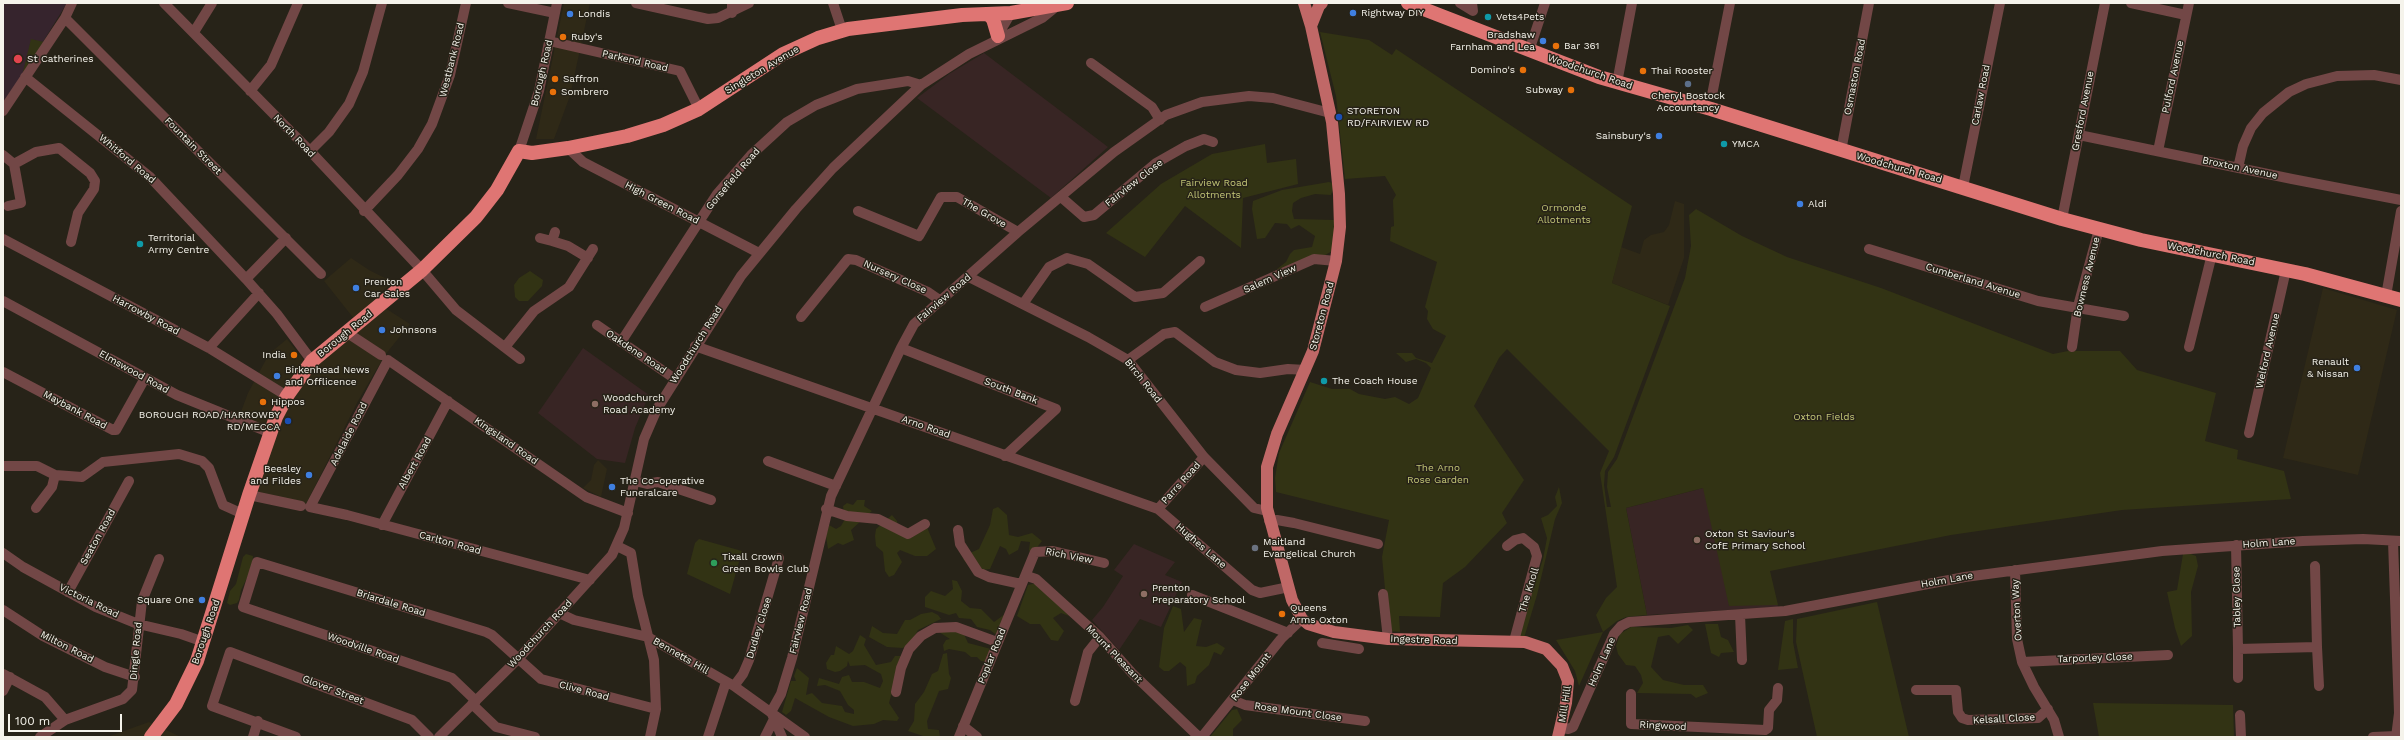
<!DOCTYPE html>
<html>
<head>
<meta charset="utf-8">
<style>
	body { margin:0 }
	#map { position:relative; width:2404px; height:740px; overflow:hidden; background:#272318; font-family:"Work Sans",sans-serif }
	canvas { display:block }
	.frame { position:absolute; inset:0; border:4px solid #f5f3eb; pointer-events:none }
	.scale { position:absolute; left:8px; top:714px; width:114px; height:18px; box-sizing:border-box; border:2px solid #f5f3eb; border-top:0; padding-left:5px; font-size:12px; line-height:14px; white-space:nowrap; color:#f5f3eb; -webkit-text-stroke:3px #272318; paint-order:stroke }
</style>
</head>
<body>
<div id="map">
<canvas width="2404" height="740"></canvas>
<div class="frame"></div>
<div class="scale">100 m</div>
</div>
<script>
const context = document.querySelector('canvas').getContext('2d');
context.lineJoin = 'round';
function fill(path, color) {
  context.fillStyle = color;
  context.fill(path, 'evenodd');
}
function shape(rows) {
  const path = new Path2D();
  for (const r of rows) {
    path.moveTo(r[0], r[1]);
    for (let i = 2; i < r.length; i += 2) path.lineTo(r[i], r[i + 1]);
  }
  return path;
}
function strokePath(path, color, width, dash) {
  context.strokeStyle = color;
  context.lineWidth = width;
  context.lineCap = dash ? 'butt' : 'round';
  context.setLineDash(dash || []);
  context.stroke(path);
}
function write(font, color, halo, rows, align = 'center') {
  context.font = font + ' "Work Sans",sans-serif';
  context.lineWidth = 3;
  context.setLineDash([]);
  context.textBaseline = 'middle';
  context.strokeStyle = halo;
  context.fillStyle = color;
  for (const [text, x, y, turn = 0] of rows) {
    context.save();
    context.translate(x, y);
    context.rotate((+turn || 0) * Math.PI / 180);
    context.textAlign = isNaN(turn) ? turn : align;
    if (halo) context.strokeText(text, 0, 0);
    context.fillText(text, 0, 0);
    context.restore();
  }
}
const built = shape([
	[564,3,590,3,570,96,554,139,536,139],
	[1675,201,1684,204,1684,258,1668,305,1612,283,1621,247,1640,254,1644,240,1651,235,1664,232,1669,225],
	[351,258,369,270,393,282,376,297,382,306,410,324,385,355,358,401,306,504,253,493,273,433,239,417,248,393,269,354,287,339,310,368,359,325,324,281],
	[2323,288,2397,310,2358,475,2283,458],
	[598,460,607,469,601,497,583,488,591,480,594,465],
	[149,722,181,737,107,737]
]);
const education = shape([
	[984,53,1108,147,1051,198,917,98,949,74],
	[583,348,649,395,635,428,625,463,597,459,538,413],
	[1749,483,1778,607,1647,615,1626,508,1703,488],
	[1134,544,1175,562,1165,575,1182,582,1161,627,1140,619,1119,650,1092,620,1103,607,1123,576,1114,570]
]);
const medical = shape([
	[3,3,67,3,3,106]
]);
const green = shape([
	[1320,32,1369,40,1392,55,1396,49,1632,206,1612,283,1670,306,1614,457,1605,471,1604,485,1607,507,1611,507,1607,487,1608,472,1617,459,1685,278,1691,246,1689,215,1696,209,1742,236,1787,257,1881,288,2053,354,2068,351,2120,351,2137,370,2216,393,2205,441,2238,450,2237,459,2284,471,2291,499,2122,510,1951,535,1770,571,1778,605,1729,606,1703,488,1626,508,1647,615,1626,617,1617,621,1603,632,1579,686,1575,671,1556,640,1603,632,1596,615,1606,598,1617,587,1600,473,1609,451,1507,349,1499,358,1474,406,1524,480,1502,513,1507,523,1465,567,1443,583,1440,617,1399,616,1400,632,1389,631,1382,557,1389,520,1276,492,1275,478,1279,453,1310,382,1332,389,1350,389,1359,394,1385,399,1395,397,1409,404,1418,398,1431,368,1426,363,1416,359,1406,362,1396,353,1412,353,1416,358,1432,363,1446,336,1433,329,1427,319,1428,311,1425,307,1437,262,1390,241,1391,227,1394,226,1393,200,1396,195,1385,176,1345,179,1336,96],
	[31,39,44,42,22,76],
	[1265,144,1267,163,1296,159,1298,184,1243,198,1241,248,1185,206,1145,257,1106,233,1161,184,1212,154],
	[1329,182,1335,184,1331,195,1315,194,1301,198,1293,203,1292,211,1294,219,1334,220,1337,238,1332,251,1317,260,1285,271,1277,269,1286,262,1290,254,1294,250,1312,247,1315,236,1299,225,1291,229,1287,224,1275,223,1265,238,1257,239,1252,209,1253,201,1282,190],
	[530,271,543,280,542,286,528,301,519,301,515,297,514,285,519,278],
	[1559,487,1562,503,1555,519,1537,595,1524,638,1518,636,1543,559,1547,538,1541,518,1548,515,1557,506,1555,497],
	[857,500,865,500,864,506,872,511,851,530,854,540,843,545,838,543,828,549,826,536,829,525,836,529,841,526,845,519,843,506,847,503,853,505],
	[998,507,1007,515,1009,535,1018,537,1032,533,1042,541,1031,555,1029,550,1030,542,1021,541,1018,550,1009,555,1006,549,1000,546,990,569,973,571,963,559,970,553,979,549,990,525,993,509],
	[892,515,897,521,898,527,908,528,911,538,918,523,924,520,936,549,927,556,915,556,900,550,897,553,902,562,894,575,889,577,885,571,883,552,876,546,875,536,876,529],
	[699,539,742,551,730,594,687,574,695,543],
	[2188,553,2196,556,2198,566,2191,592,2192,636,2181,646,2175,628,2167,592,2177,590,2183,554],
	[246,554,253,556,252,568,241,590,239,600,237,603,230,605,227,603,230,591,236,584,243,557],
	[952,580,957,581,962,591,961,601,970,608,981,609,994,622,1005,614,1005,631,995,634,990,630,977,627,971,619,959,618,956,613,949,615,925,607,925,597,931,591,945,596,953,589],
	[1037,583,1069,616,1061,613,1053,618,1064,631,1058,641,1051,640,1040,624,1030,624,1017,616,1028,585],
	[1877,602,1909,737,1817,737,1796,642,1797,619],
	[1173,606,1181,609,1184,632,1194,618,1202,620,1196,646,1206,647,1217,643,1225,648,1221,655,1214,652,1209,665,1197,676,1195,683,1187,686,1186,667,1180,662,1169,671,1164,671,1159,667,1164,628],
	[932,612,938,615,941,619,918,630,913,639,903,648,887,647,869,637,872,626,883,633,897,634,905,620,910,620,921,614],
	[1793,619,1793,642,1798,668,1778,670,1785,621],
	[1705,624,1718,624,1721,637,1728,640,1734,652,1721,653,1719,657,1711,653],
	[1688,625,1693,630,1678,644,1669,635,1658,637,1651,667,1663,680,1684,685,1703,685,1708,693,1696,698,1691,694,1637,693,1643,683,1641,675,1635,666,1626,665,1618,654,1616,646,1620,634,1631,627,1671,628],
	[942,628,963,632,968,643,991,649,987,662,981,661,977,657,971,657,965,652,949,649,944,651,943,645,946,640,950,639,939,632],
	[860,635,866,639,864,645,876,665,891,662,895,656,902,656,889,703,899,718,897,721,883,720,874,724,853,726,829,717,795,698,791,711,786,715,782,712,791,681,796,681,794,676,797,668,809,678,806,695,812,693,822,703,842,706,845,712,854,714,854,710,848,705,840,691,825,685,817,686,819,678,839,684,842,677,849,675,852,682,864,682,880,688,883,681,881,674,865,665,850,666,848,661,847,666,840,671,835,672,827,669,826,663,831,655,834,655,836,646,849,654,853,651],
	[947,653,949,674,951,678,948,689,939,691,927,721,928,729,939,730,940,737,926,737,908,731,914,721,915,704,924,692,932,674,938,671,943,654],
	[2093,703,2233,705,2234,737,2099,737],
	[1237,709,1242,720,1233,729,1233,737,1210,737,1232,710]
]);
const minor = shape([
	[164,3,310,151,422,270,456,310,520,359],
	[508,3,555,13],
	[636,3,708,19,718,18,749,3],
	[732,3,732,13],
	[833,3,842,30],
	[1460,3,1473,11,1472,3],
	[2131,3,2186,15],
	[65,18,321,274],
	[194,32,212,3],
	[995,40,1011,13],
	[549,41,680,71,699,109],
	[1529,51,1545,3],
	[1091,63,1152,107,1160,120],
	[25,77,150,177,246,279,277,314,312,361],
	[1617,83,1632,3],
	[250,91,271,65,298,3],
	[1712,95,1730,3],
	[3,111,65,18,72,3],
	[2079,135,2292,179,2401,200],
	[568,148,583,162,759,253],
	[310,151,329,132,349,104,363,72,382,3],
	[519,151,539,91,557,3],
	[1841,151,1869,3],
	[2158,151,2189,3],
	[3,155,14,164,21,203,8,206],
	[14,164,36,152,59,148,90,173,95,181,94,189,78,213,71,242],
	[2238,168,2243,146,2251,128,2263,113,2289,92,2306,84,2337,76,2374,75,2401,80],
	[1963,187,2000,3],
	[1061,197,1084,217,1094,215,1156,163,1186,146,1204,139,1213,142],
	[364,211,398,175,418,149,432,124,450,75,466,3],
	[858,211,919,236,941,197,957,197,1018,232],
	[2062,219,2105,3],
	[540,238,552,241,555,232],
	[3,239,209,348,287,396],
	[552,241,568,246,588,258],
	[1869,249,2038,301,2124,316],
	[969,277,1088,337,1128,360,1204,457,1254,508,1267,511],
	[246,279,286,238],
	[2386,296,2401,211],
	[3,301,177,395,271,433],
	[1023,304,1049,267,1067,258,1088,264,1135,297,1163,293,1200,261],
	[1205,307,1314,259,1336,261],
	[801,317,848,259,856,260,928,292,941,301],
	[597,325,675,379],
	[346,332,381,355],
	[621,342,717,194,751,155,787,122,816,105,857,89,908,81,921,85],
	[695,346,1158,509,1252,590,1260,593,1289,587],
	[505,347,534,311,569,287,593,249],
	[2072,347,2078,306,2099,229],
	[2189,347,2212,254],
	[209,348,259,293],
	[901,348,1056,409,1005,456],
	[1128,360,1164,334,1175,332,1215,362,1236,370,1260,373,1288,369,1306,370],
	[3,372,113,430,116,430,145,378],
	[2249,433,2286,270],
	[768,461,836,486],
	[3,466,37,466,55,475,82,477,103,462,179,454,202,461,209,468,223,505,243,514],
	[635,481,647,484,658,482,711,500],
	[249,495,301,506],
	[36,508,52,487,55,475],
	[826,509,847,516,878,519,908,534,925,524],
	[1158,509,1204,457],
	[1269,521,1277,520,1294,523,1378,544],
	[382,525,448,401],
	[958,530,960,544,978,572,989,577,1021,584],
	[2393,541,2399,713,2396,737],
	[2236,545,2238,649,2317,647,2315,566],
	[617,546,631,553,638,596,654,660,656,709,650,737],
	[1507,546,1515,540,1523,538,1534,547,1537,556,1514,641],
	[3,553,23,567,96,607,138,624,181,634,204,642],
	[2015,570,2017,639,2022,662,2034,687,2054,720,2059,737],
	[1027,576,1036,579,1100,637,1132,673,1199,737],
	[590,580,347,515,310,507,388,360,586,497,628,513],
	[68,592,129,481],
	[1383,594,1388,639],
	[1192,595,1288,633],
	[3,610,43,636,105,667,135,677],
	[559,613,574,620,648,637,734,686,805,737],
	[1740,615,1742,660],
	[1322,643,1359,649],
	[2317,647,2319,686],
	[2238,649,2238,678],
	[2022,662,2168,655],
	[3,674,45,697,65,720],
	[734,686,743,674,749,660,779,558],
	[1916,690,1956,690,1958,712,1962,718,1968,720,2038,718,2048,709],
	[3,691,10,677],
	[896,692,901,668,909,649,921,636,935,628,956,627,997,642],
	[1631,694,1631,724,1765,730,1768,728,1769,710,1777,700,1778,688],
	[1233,700,1245,705,1365,721],
	[476,701,452,678,243,607,257,562,486,632,492,635,541,679,656,709],
	[1075,701,1088,652,1100,637],
	[472,704,496,727,535,737],
	[771,712,781,694,792,658,831,496,901,348,914,324,1018,232,1114,152,1166,115,1202,102,1249,96,1273,98,1330,113],
	[772,714,782,737],
	[2240,715,2241,737],
	[963,726,977,737],
	[1561,728,1568,729,1573,727,1614,634,1621,626,1629,622,1785,611,1965,577,2162,551,2303,541,2363,539,2401,541],
	[40,737,65,720,123,699,132,690,142,601,159,559],
	[253,737,258,721],
	[296,737,212,706,230,652,412,720,429,737],
	[439,737,519,658,612,555,624,528,644,439,657,409,741,276,796,209,833,168,921,85,969,54,1042,18,1058,5],
	[708,737,726,682],
	[765,737,774,719],
	[959,737,1035,552,1053,551,1104,563],
	[1202,737,1281,639,1302,619],
	[2373,737,2396,736]
]);
const major = shape([
	[1304,3,1311,26,1332,122,1339,194,1340,227,1336,261,1313,351,1277,434,1267,467,1267,508,1292,600,1302,619,1308,624,1334,632,1388,639,1525,642,1546,649,1562,666,1568,681,1566,703,1558,737],
	[1311,26,1319,6,1322,3]
]);
const highway = shape([
	[1408,3,1599,77,1711,109,2062,219,2141,240,2305,274,2401,300],
	[988,14,993,19,998,36],
	[151,737,176,704,197,661,249,495,276,417,287,396,312,361,422,270,476,217,497,190,519,151,532,153,568,148,627,136,663,125,699,109,783,54,818,38,848,29,962,15,1011,13,1067,3]
]);
const markers = [
	[1353,13,4,"#3f7fe0"],
	[570,14,4,"#3f7fe0"],
	[1488,17,4,"#0f9aa8"],
	[563,37,4,"#e8710a"],
	[1543,41,4,"#3f7fe0"],
	[1556,46,4,"#e8710a"],
	[18,59,5,"#e0444e"],
	[1523,70,4,"#e8710a"],
	[1643,71,4,"#e8710a"],
	[555,79,4,"#e8710a"],
	[1688,84,4,"#5c6f8a"],
	[1571,90,4,"#e8710a"],
	[553,92,4,"#e8710a"],
	[1339,117,4,"#1a4fb4"],
	[1659,136,4,"#3f7fe0"],
	[1724,144,4,"#0f9aa8"],
	[1800,204,4,"#3f7fe0"],
	[140,244,4,"#0f9aa8"],
	[356,288,4,"#3f7fe0"],
	[382,330,4,"#3f7fe0"],
	[294,355,4,"#e8710a"],
	[2357,368,4,"#3f7fe0"],
	[277,376,4,"#3f7fe0"],
	[1324,381,4,"#0f9aa8"],
	[263,402,4,"#e8710a"],
	[595,404,4,"#8d6e63"],
	[288,421,4,"#1a4fb4"],
	[309,475,4,"#3f7fe0"],
	[612,487,4,"#3f7fe0"],
	[1697,540,4,"#8d6e63"],
	[1255,548,4,"#6b7280"],
	[714,563,4,"#2e9e5b"],
	[1144,594,4,"#8d6e63"],
	[202,600,4,"#3f7fe0"],
	[1282,614,4,"#e8710a"]
];
const poiNames = [
	["Rightway DIY",1361,13],
	["Londis",578,14],
	["Vets4Pets",1496,17],
	["Bradshaw",1535,35,"right"],
	["Farnham and Lea",1535,47,"right"],
	["Ruby's",571,37],
	["Bar 361",1564,46],
	["St Catherines",27,59],
	["Domino's",1515,70,"right"],
	["Thai Rooster",1651,71],
	["Saffron",563,79],
	["Subway",1563,90,"right"],
	["Sombrero",561,92],
	["Cheryl Bostock",1688,96,"center"],
	["Accountancy",1688,108,"center"],
	["STORETON",1347,111],
	["RD/FAIRVIEW RD",1347,123],
	["Sainsbury's",1651,136,"right"],
	["YMCA",1732,144],
	["Aldi",1808,204],
	["Territorial",148,238],
	["Army Centre",148,250],
	["Prenton",364,282],
	["Car Sales",364,294],
	["Johnsons",390,330],
	["India",286,355,"right"],
	["Renault",2349,362,"right"],
	["& Nissan",2349,374,"right"],
	["Birkenhead News",285,370],
	["and Offlicence",285,382],
	["The Coach House",1332,381],
	["Woodchurch",603,398],
	["Road Academy",603,410],
	["Hippos",271,402],
	["BOROUGH ROAD/HARROWBY",280,415,"right"],
	["RD/MECCA",280,427,"right"],
	["Beesley",301,469,"right"],
	["and Fildes",301,481,"right"],
	["The Co-operative",620,481],
	["Funeralcare",620,493],
	["Oxton St Saviour's",1705,534],
	["CofE Primary School",1705,546],
	["Maitland",1263,542],
	["Evangelical Church",1263,554],
	["Tixall Crown",722,557],
	["Green Bowls Club",722,569],
	["Prenton",1152,588],
	["Preparatory School",1152,600],
	["Square One",194,600,"right"],
	["Queens",1290,608],
	["Arms Oxton",1290,620]
];
const streetNames = [
	["Westbank Road",452,60,-76],
	["Parkend Road",635,61,13],
	["Singleton Avenue",762,70,-31],
	["Woodchurch Road",1590,72,19],
	["Borough Road",542,73,-77],
	["Osmaston Road",1855,77,-79],
	["Pulford Avenue",2173,77,-78],
	["Carlaw Road",1981,95,-79],
	["Gresford Avenue",2083,111,-79],
	["North Road",294,136,46],
	["Fountain Street",193,146,45],
	["Whitford Road",127,159,40],
	["Woodchurch Road",1899,168,16],
	["Broxton Avenue",2240,168,12],
	["Gorsefield Road",733,179,-50],
	["Fairview Close",1134,183,-38],
	["High Green Road",662,203,27],
	["The Grove",984,213,30],
	["Woodchurch Road",2211,254,11],
	["Nursery Close",895,277,24],
	["Bowness Avenue",2087,277,-76],
	["Salem View",1270,279,-24],
	["Cumberland Avenue",1973,281,17],
	["Fairview Road",944,298,-41],
	["Harrowby Road",146,315,28],
	["Storeton Road",1322,316,-75],
	["Borough Road",345,334,-39],
	["Woodchurch Road",696,345,-58],
	["Welford Avenue",2268,351,-77],
	["Oakdene Road",636,352,34],
	["Elmswood Road",134,372,29],
	["Birch Road",1143,381,51],
	["South Bank",1011,391,21],
	["Maybank Road",75,410,28],
	["Arno Road",926,427,19],
	["Adelaide Road",349,434,-63],
	["Kingsland Road",506,441,35],
	["Albert Road",415,463,-61],
	["Parrs Road",1181,483,-48],
	["Seaton Road",98,537,-61],
	["Carlton Road",450,543,15],
	["Holm Lane",2269,543,-4],
	["Hughes Lane",1201,546,41],
	["Rich View",1069,556,11],
	["Holm Lane",1947,580,-10],
	["The Knoll",1529,590,-73],
	["Tabley Close",2237,597,-91],
	["Victoria Road",89,601,26],
	["Briardale Road",391,603,17],
	["Overton Way",2017,610,-93],
	["Fairview Road",801,621,-76],
	["Dudley Close",759,628,-73],
	["Borough Road",206,632,-71],
	["Woodchurch Road",540,634,-47],
	["Ingestre Road",1424,640,2],
	["Milton Road",67,647,27],
	["Woodville Road",363,648,19],
	["Dingle Road",136,651,-85],
	["Mount Pleasant",1114,654,46],
	["Bennetts Hill",681,656,30],
	["Poplar Road",992,656,-68],
	["Tarporley Close",2095,658,-2],
	["Holm Lane",1602,662,-66],
	["Rose Mount",1251,677,-52],
	["Glover Street",333,690,21],
	["Clive Road",584,691,15],
	["Mill Hill",1565,704,-81],
	["Rose Mount Close",1298,712,8],
	["Kelsall Close",2004,719,-3],
	["Ringwood",1663,726,3]
];
const parkNames = [
	["Fairview Road",1214,183],
	["Allotments",1214,195],
	["Ormonde",1564,208],
	["Allotments",1564,220],
	["Oxton Fields",1824,417],
	["The Arno",1438,468],
	["Rose Garden",1438,480]
];
fill(built, '#2f2917');
fill(education, '#382524');
fill(medical, '#36242d');
fill(green, '#323314');
strokePath(minor, '#724746', 10);
strokePath(major, '#c06867', 12);
strokePath(highway, '#df7573', 14);
for (const [x, y, r, color] of markers) {
  const dot = new Path2D();
  dot.arc(x, y, r, 0, 2 * Math.PI);
  context.fillStyle = color;
  context.fill(dot);
  strokePath(dot, '#272318', 1.5);
}
write('10px', '#f5f3eb', '#272318', poiNames, 'left');
write('10px', '#f5f3eb', '#272318', streetNames);
write('10px', '#c2c576', '#272318', parkNames);
</script>
</body>
</html>
